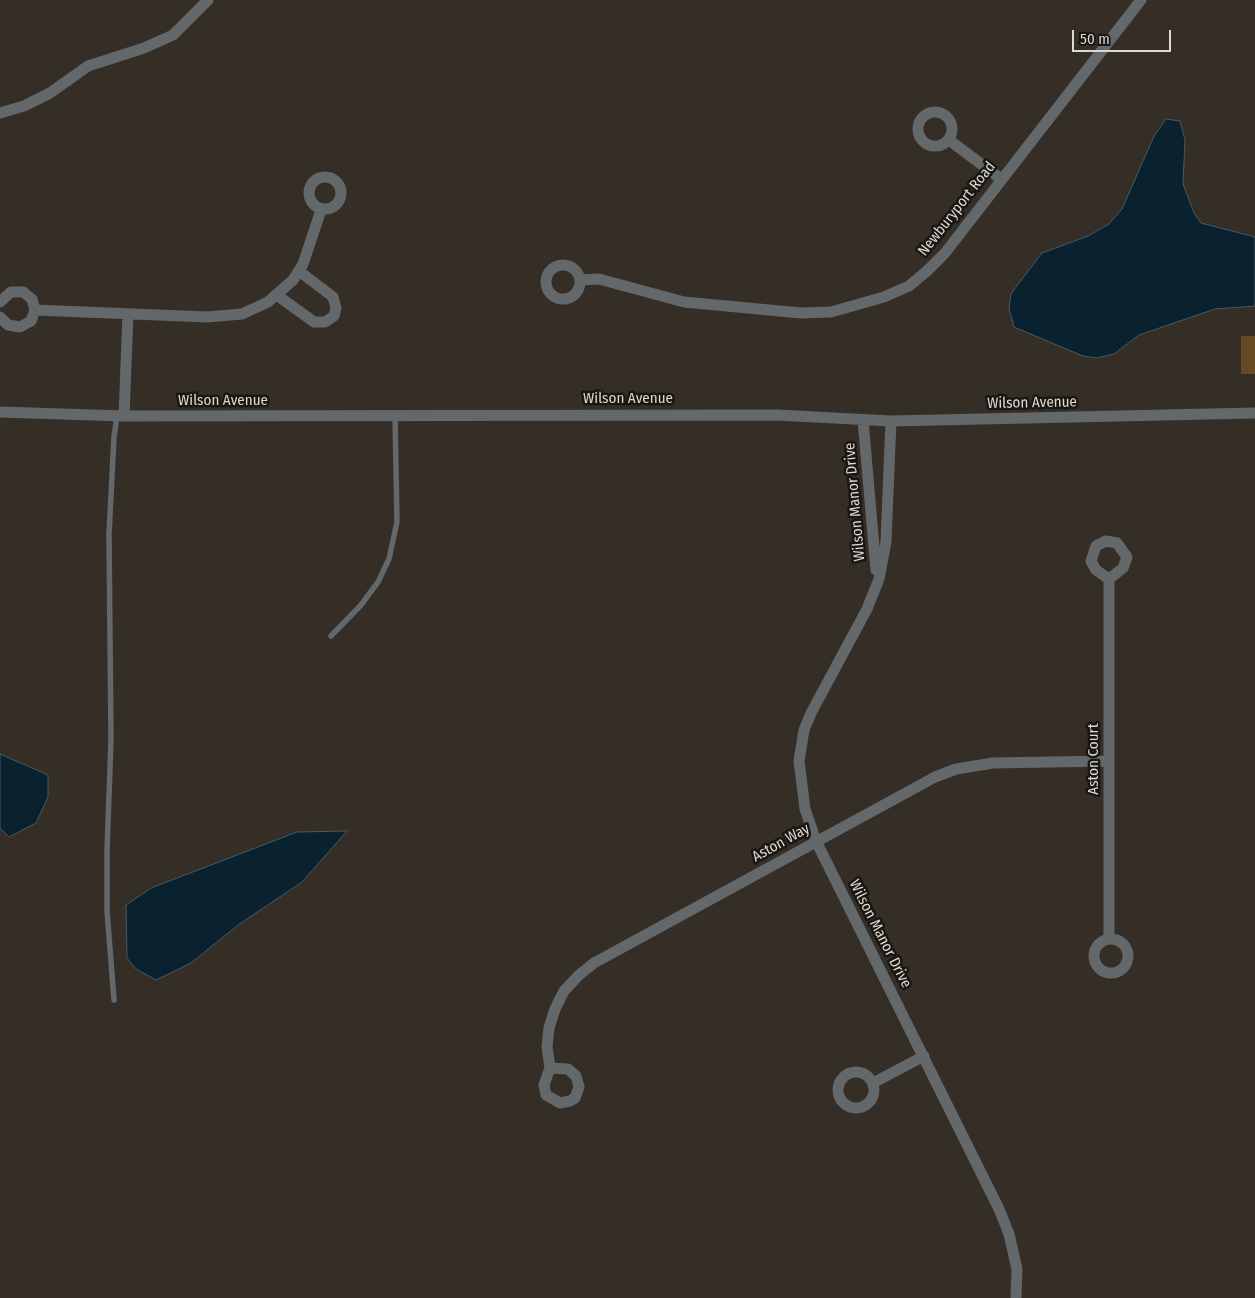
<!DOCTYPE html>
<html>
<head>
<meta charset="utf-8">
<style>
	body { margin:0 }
	#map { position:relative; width:1255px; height:1298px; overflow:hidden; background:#342e26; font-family:"Fira Sans Condensed",sans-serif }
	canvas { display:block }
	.scale { position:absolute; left:1072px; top:30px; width:99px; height:22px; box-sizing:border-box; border:2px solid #dcd8d3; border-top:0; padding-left:6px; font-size:15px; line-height:18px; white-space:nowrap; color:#dcd8d3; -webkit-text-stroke:4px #1a1713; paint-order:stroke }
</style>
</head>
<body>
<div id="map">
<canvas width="1255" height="1298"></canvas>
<div class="scale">50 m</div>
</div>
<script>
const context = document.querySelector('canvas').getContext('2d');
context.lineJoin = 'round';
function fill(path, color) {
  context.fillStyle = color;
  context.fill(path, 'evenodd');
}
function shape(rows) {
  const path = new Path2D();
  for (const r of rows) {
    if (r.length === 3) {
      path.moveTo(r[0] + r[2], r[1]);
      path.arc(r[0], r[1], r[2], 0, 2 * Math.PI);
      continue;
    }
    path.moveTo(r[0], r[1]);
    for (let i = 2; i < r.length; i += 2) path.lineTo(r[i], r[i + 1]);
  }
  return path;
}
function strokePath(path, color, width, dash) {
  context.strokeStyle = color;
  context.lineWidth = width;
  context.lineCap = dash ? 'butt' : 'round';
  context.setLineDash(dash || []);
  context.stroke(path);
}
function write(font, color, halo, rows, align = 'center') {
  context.font = font + ' "Fira Sans Condensed",sans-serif';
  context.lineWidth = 5;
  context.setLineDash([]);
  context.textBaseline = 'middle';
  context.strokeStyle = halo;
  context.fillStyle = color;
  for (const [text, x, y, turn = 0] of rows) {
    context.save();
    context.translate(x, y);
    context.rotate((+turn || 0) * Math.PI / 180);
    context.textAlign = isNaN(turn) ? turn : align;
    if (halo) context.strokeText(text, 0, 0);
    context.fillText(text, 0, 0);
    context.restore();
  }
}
const green = shape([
	[1241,336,1255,336,1255,374,1241,374]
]);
const water = shape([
	[1166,119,1180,121,1185,140,1183,184,1194,213,1201,223,1255,237,1255,306,1215,309,1139,335,1114,354,1097,358,1083,356,1014,327,1009,308,1011,294,1016,287,1042,253,1088,236,1109,224,1122,209,1154,136,1166,119],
	[0,754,48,775,48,797,36,823,9,837,0,828,0,754],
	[347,831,302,882,238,925,191,963,156,980,136,969,127,958,126,905,151,888,297,832,347,831]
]);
const lane = shape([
	[331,636,361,605,378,582,389,559,397,522,395,415],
	[114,1000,107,911,107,851,111,740,109,534,114,437,117,416]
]);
const street = shape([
	[935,129,17],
	[0,113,24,106,50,93,88,66,144,48,173,35,208,0],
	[949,140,1001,179],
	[325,193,16],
	[563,282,17],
	[580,280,599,279,684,302,801,313,831,312,884,297,909,286,927,271,945,253,1141,0],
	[278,296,314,322,325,322,334,316,336,308,333,297,299,271],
	[0,302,11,292,23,292,32,299,35,310,31,321,20,327,8,325,0,317],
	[35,310,207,317,242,314,268,302,293,280,303,264,321,210],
	[0,412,124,416,777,415,891,421,1255,413],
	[124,416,128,314],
	[863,420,876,570],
	[891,421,886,542,879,579,867,609,811,713,804,730,799,761,805,809,816,841,999,1209,1009,1234,1017,1269,1016,1298],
	[1106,541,1117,543,1127,557,1123,568,1109,579,1096,570,1091,561,1096,546,1106,541],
	[1109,939,1109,579],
	[1111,956,17],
	[550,1068,547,1047,549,1028,555,1009,564,991,579,975,594,963,935,777,956,769,993,763,1109,761],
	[550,1068,568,1069,576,1076,579,1087,575,1098,570,1101,560,1103,546,1095,544,1085,550,1068],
	[856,1090,18],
	[873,1083,924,1056]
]);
const streetNames = [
	["Newburyport Road",957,209,-52],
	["Wilson Avenue",628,399],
	["Wilson Avenue",223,401],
	["Wilson Avenue",1032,403,-1],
	["Wilson Manor Drive",855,502,-95],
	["Aston Court",1094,759,-90],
	["Aston Way",781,843,-29],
	["Wilson Manor Drive",880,934,63]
];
fill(green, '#664a23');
fill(water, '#0a222f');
strokePath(water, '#495960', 1);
strokePath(lane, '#63686b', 5.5);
strokePath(street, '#63686b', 11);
write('15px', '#dcd8d3', '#1a1713', streetNames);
</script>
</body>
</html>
